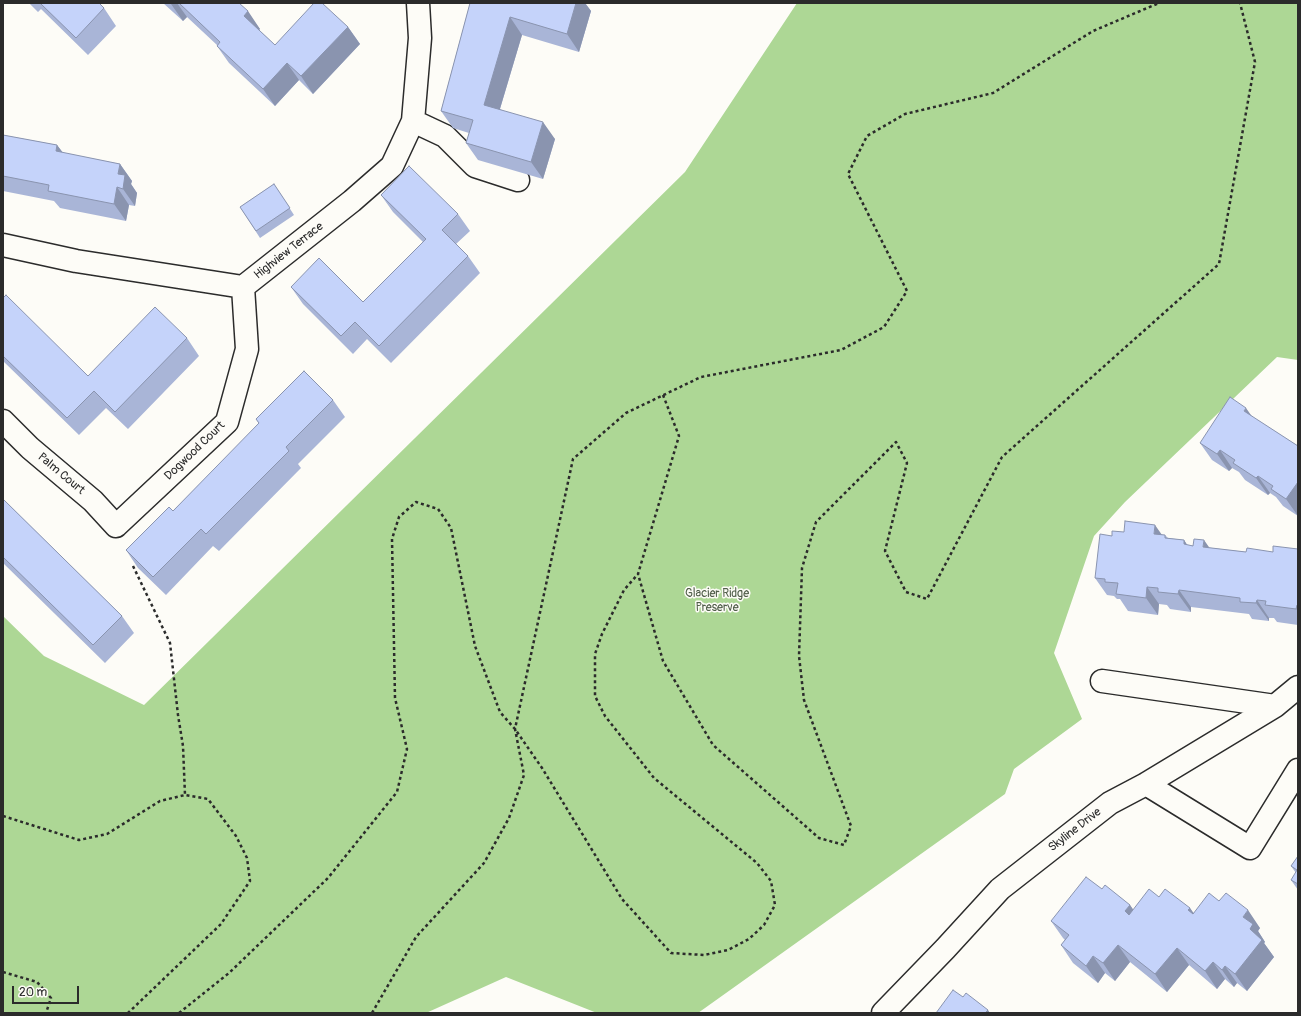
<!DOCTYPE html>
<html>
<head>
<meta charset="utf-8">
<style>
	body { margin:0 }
	#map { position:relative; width:1301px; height:1016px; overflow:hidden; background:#fdfcf7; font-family:Pangolin,sans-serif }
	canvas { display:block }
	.frame { position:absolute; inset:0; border:4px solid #2b2b2b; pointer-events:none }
	.scale { position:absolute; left:12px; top:986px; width:67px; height:18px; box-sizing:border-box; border:2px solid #2b2b2b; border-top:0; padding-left:5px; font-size:12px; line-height:14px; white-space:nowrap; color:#2b2b2b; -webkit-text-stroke:3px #fdfcf7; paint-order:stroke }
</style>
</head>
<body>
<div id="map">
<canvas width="1301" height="1016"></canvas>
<div class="frame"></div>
<div class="scale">20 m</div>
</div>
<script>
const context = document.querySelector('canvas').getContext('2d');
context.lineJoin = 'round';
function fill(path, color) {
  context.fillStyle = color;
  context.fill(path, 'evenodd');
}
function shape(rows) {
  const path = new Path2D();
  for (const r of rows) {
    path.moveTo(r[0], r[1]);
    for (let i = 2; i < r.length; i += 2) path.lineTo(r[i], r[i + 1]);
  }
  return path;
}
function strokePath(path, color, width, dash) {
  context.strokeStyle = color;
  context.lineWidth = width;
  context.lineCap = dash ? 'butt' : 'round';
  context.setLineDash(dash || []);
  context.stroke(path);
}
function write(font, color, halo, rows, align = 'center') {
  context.font = font + ' Pangolin,sans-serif';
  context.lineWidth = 3;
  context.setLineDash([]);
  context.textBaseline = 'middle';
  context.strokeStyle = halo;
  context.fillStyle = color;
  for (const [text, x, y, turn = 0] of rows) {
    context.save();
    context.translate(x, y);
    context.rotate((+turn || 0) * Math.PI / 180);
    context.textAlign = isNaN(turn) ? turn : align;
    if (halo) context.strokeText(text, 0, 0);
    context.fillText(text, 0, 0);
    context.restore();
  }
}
const green = shape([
	[797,3,1298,3,1298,360,1277,357,1125,502,1094,536,1054,653,1082,719,1014,769,1005,794,698,1013,597,1013,506,977,426,1013,3,1013,3,616,44,656,144,705,685,172]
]);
const path = shape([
	[663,395,679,436,638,574,663,661,713,745,819,838,844,845,851,826,804,700,799,656,802,568,816,522,896,442,907,463,885,551,906,592,927,599,1002,457,1219,264,1255,62,1240,3],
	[133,566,170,643,178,715,183,746,185,795],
	[3,816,79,840,107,834,160,801,185,795,208,799,236,836,247,858,250,881,221,924,128,1013],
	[3,972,37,982,51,998,46,1013],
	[179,1013,229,973,328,878,397,792,407,749,395,698,392,539,399,517,416,502,438,509,451,528,475,646,500,712,515,729,542,768,622,899,671,953,704,955,728,950,749,939,764,925,775,905,771,881,757,863,654,778,605,716,595,696,595,654,602,634,624,590,638,574],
	[372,1013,416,937,484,863,509,818,524,775,515,729,573,459,626,413,701,377,841,350,884,327,907,291,848,174,867,136,905,114,993,93,1093,31,1159,3]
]);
const minor = shape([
	[413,121,445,136,475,166,518,180],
	[3,245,76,261,243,287,352,201,392,166,413,121,420,38,418,3],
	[3,421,30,448,93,501,116,526,227,422,247,349,243,287],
	[1102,681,1275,706],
	[1146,784,1250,848,1298,770],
	[883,1013,945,949,1000,889,1110,803,1146,784,1275,706,1298,687]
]);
const wall = shape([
	[29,3,99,3,104,8,116,26,88,55,41,9,38,12],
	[163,3,239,3,260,29,259,30,275,45,348,27,360,44,313,94,299,80,275,106,229,63,217,46,217,45,187,17,183,21],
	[470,3,585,3,591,11,579,52,522,35,500,109,555,139,543,179,478,160,466,143,469,133,453,128,441,111],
	[3,135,57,145,63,153,120,164,132,181,131,184,137,193,135,206,129,205,126,221,60,208,54,201,3,191],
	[274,184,294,215,260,238,240,207],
	[381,195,458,214,470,231,456,244,468,256,480,273,391,363,367,339,353,354,303,304,291,287,363,302,423,242,393,212],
	[3,298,88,376,187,338,199,356,128,429,106,408,79,435,3,361],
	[333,400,345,417,298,464,301,468,219,551,213,546,166,595,138,568,126,550,173,511,259,424,256,419],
	[1252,417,1298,446,1298,516,1283,506,1276,497,1270,493,1268,495,1245,480,1239,472,1232,468,1229,471,1212,460,1200,443],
	[3,499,122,616,134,633,105,663,3,563],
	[1124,532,1165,535,1168,538,1184,540,1187,545,1246,552,1273,552,1298,549,1298,625,1277,622,1274,618,1269,618,1269,621,1252,619,1249,614,1191,607,1191,612,1170,609,1167,605,1159,604,1158,615,1128,611,1120,599,1117,599,1114,596,1107,595,1095,578,1112,536],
	[1298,856,1298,890,1291,880,1296,873,1291,866],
	[1102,889,1130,905,1133,910,1159,897,1190,908,1193,913,1219,901,1260,928,1258,931,1265,942,1264,943,1274,957,1247,991,1237,983,1234,987,1225,979,1217,989,1189,965,1167,992,1130,962,1115,981,1105,973,1098,983,1073,963,1061,945,1065,940,1063,938,1051,921]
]);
const shadedWall = shape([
	[171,3,177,3,187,17,183,21,171,4],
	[576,3,585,3,591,11,579,52,567,34],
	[248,11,260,29,256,33,244,16],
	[510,17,522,35,496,122,484,105],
	[348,27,360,44,313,94,301,76],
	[287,63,299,80,275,106,263,89],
	[543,122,555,139,543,179,531,162],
	[57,145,70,162,56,151],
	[120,164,132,181,131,184,137,193,135,206,123,189,118,174],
	[117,187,129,205,126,221,114,204],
	[1246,408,1258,425,1244,411],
	[1220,450,1232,468,1229,471,1217,454],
	[1258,476,1270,493,1268,495,1256,478],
	[1298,482,1298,516,1286,499],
	[1155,525,1167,542,1154,534],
	[1184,540,1196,558,1184,544],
	[1204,540,1216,557,1203,547],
	[1147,587,1159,604,1158,615,1146,598],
	[1179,590,1191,607,1191,612,1178,594],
	[1257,600,1269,618,1269,621,1256,603],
	[1297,605,1298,607,1298,611,1296,609],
	[1130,905,1142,922,1137,929,1125,911],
	[1190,908,1202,925,1188,910],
	[1248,910,1260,928,1258,931,1265,942,1264,943,1274,957,1247,991,1235,974,1250,929,1243,917],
	[1118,945,1130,962,1115,981,1103,963],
	[1177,948,1189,965,1167,992,1155,974],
	[1093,956,1105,973,1098,983,1086,966],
	[1213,962,1225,979,1217,989,1205,971],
	[1225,966,1237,983,1234,987,1222,970],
	[988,1010,990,1013,985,1013]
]);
const building = shape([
	[40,3,99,3,104,8,76,38,40,3],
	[179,3,239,3,248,11,244,16,275,45,314,3,322,3,348,27,301,76,287,63,263,89,217,46,220,42,179,3],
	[470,3,576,3,567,34,510,17,484,105,543,122,531,162,466,143,473,120,441,111,470,3],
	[3,135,57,145,56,151,120,164,118,174,125,175,123,189,117,187,114,204,48,191,49,185,3,176,3,135],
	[409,166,458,214,442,230,468,256,379,346,355,322,341,336,291,287,319,258,363,302,426,239,381,195,409,166],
	[274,184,290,208,256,231,240,207,274,184],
	[6,295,88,376,155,307,187,338,115,412,94,391,67,418,3,356,3,298,6,295],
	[304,371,333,400,286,447,289,451,206,534,201,529,153,577,126,550,169,507,173,511,259,423,256,419,304,371],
	[1230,397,1246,408,1244,411,1298,446,1298,482,1286,499,1271,489,1273,486,1258,476,1256,478,1233,463,1235,460,1220,450,1217,454,1200,443,1230,397],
	[3,499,122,616,93,645,3,557,3,499],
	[1125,521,1155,525,1154,534,1165,535,1165,538,1184,540,1184,544,1193,546,1194,539,1204,540,1203,547,1246,552,1247,548,1273,552,1273,546,1298,549,1298,605,1297,605,1296,609,1265,605,1266,601,1257,600,1256,603,1240,602,1240,598,1179,590,1178,594,1158,592,1158,588,1147,587,1146,598,1116,594,1118,583,1105,582,1105,579,1095,578,1100,534,1112,536,1112,531,1124,532,1125,521],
	[1298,856,1298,884,1291,880,1297,870,1291,866,1298,856],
	[1086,877,1102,889,1105,885,1130,905,1125,911,1129,915,1149,889,1159,897,1165,889,1190,908,1188,910,1193,914,1209,893,1219,901,1226,893,1248,910,1243,917,1253,924,1250,929,1262,940,1235,974,1225,966,1222,970,1213,962,1205,971,1177,948,1155,974,1118,945,1103,963,1093,956,1086,966,1061,945,1069,935,1051,921,1086,877],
	[953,990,963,997,966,993,988,1010,985,1013,936,1013,953,990]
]);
const streetNames = [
	["Highview Terrace",289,251,-38],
	["Dogwood Court",195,451,-44],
	["Palm Court",61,474,40],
	["Skyline Drive",1075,830,-38]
];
const parkNames = [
	["Glacier Ridge",717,594],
	["Preserve",717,608]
];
fill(green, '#add795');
strokePath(minor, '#2b2b2b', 25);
strokePath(path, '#2b2b2b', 2.5, [3, 3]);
strokePath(minor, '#fdfcf7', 22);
fill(wall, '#a9b5d7');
fill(shadedWall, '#8a94af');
fill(building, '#c5d3fa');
strokePath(building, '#8a94af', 1);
write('12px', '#2b2b2b', '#fdfcf7', streetNames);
write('12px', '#525f4b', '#fdfcf7', parkNames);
</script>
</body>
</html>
